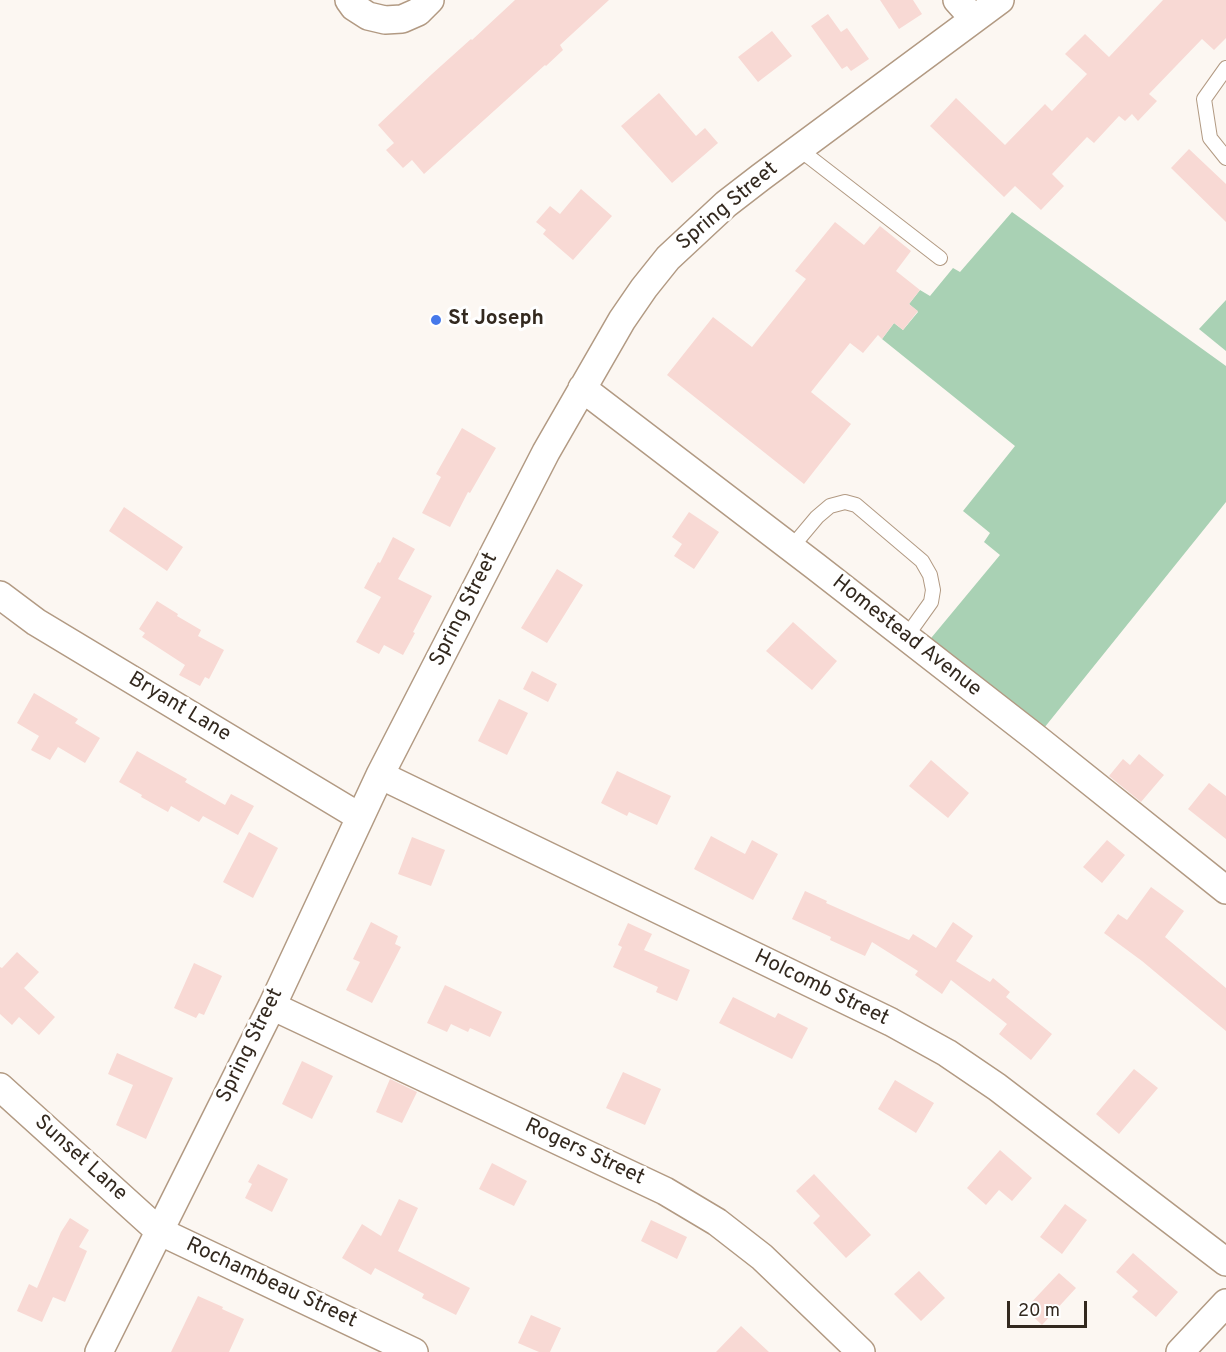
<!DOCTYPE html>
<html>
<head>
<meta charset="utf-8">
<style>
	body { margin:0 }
	#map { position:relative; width:1226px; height:1352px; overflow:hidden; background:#fcf7f2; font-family:Overpass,sans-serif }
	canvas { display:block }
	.scale { position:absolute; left:1007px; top:1301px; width:80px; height:27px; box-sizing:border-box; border:3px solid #33291f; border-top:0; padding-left:8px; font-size:18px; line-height:21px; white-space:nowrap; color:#33291f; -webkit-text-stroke:4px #fff; paint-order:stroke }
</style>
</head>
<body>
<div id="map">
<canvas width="1226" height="1352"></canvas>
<div class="scale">20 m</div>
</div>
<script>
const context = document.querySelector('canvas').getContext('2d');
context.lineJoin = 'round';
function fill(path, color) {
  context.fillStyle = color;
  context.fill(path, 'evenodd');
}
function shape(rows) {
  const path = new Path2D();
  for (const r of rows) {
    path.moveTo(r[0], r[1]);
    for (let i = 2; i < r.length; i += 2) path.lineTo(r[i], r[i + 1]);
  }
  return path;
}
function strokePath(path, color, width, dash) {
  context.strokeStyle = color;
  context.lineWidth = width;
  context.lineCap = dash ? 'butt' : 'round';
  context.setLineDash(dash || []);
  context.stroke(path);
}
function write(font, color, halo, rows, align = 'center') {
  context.font = font + ' Overpass,sans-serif';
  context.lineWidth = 6;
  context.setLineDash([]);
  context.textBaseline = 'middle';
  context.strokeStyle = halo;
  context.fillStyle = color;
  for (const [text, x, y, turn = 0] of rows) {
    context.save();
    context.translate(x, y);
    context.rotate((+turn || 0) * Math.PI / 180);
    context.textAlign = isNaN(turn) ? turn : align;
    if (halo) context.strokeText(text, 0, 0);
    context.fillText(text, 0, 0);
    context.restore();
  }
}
const green = shape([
	[1012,212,1226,366,1226,502,1036,738,922,649,1000,555,984,542,990,533,963,511,1015,446,882,339,894,323,903,330,918,312,909,304,920,290,930,296,953,268,960,272],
	[1226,300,1226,351,1199,329]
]);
const building = shape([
	[515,0,609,0,560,45,563,50,546,66,545,65,424,174,412,160,403,168,386,150,394,143,378,125,432,74,471,39,472,40],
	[880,0,913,0,922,14,899,29],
	[1163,0,1226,0,1226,38,1214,50,1202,39,1149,94,1157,101,1138,121,1132,114,1125,121,1119,116,1094,143,1087,137,1052,174,1064,186,1041,210,1015,186,1004,197,930,126,956,98,1005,145,1045,104,1052,111,1087,74,1065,54,1085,34,1109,57],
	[828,14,841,32,847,28,869,59,851,71,847,66,842,69,811,26],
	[772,31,792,56,758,82,738,57],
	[659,93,696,136,705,128,718,143,672,183,621,126],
	[1189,149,1226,184,1226,222,1171,168],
	[581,189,612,216,573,260,543,234,546,230,536,222,550,206,560,214],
	[835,222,864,245,880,226,911,251,896,271,920,290,909,304,918,311,903,330,894,323,882,339,878,335,863,353,850,343,811,392,851,424,804,484,667,375,713,317,752,347,806,279,795,271],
	[462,428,496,448,470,493,468,492,450,527,422,513,441,477,436,474],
	[124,507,183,547,167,571,109,531],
	[689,512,719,532,694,569,674,556,682,544,672,537],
	[393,537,415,549,398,579,432,596,413,632,415,633,403,655,384,645,379,654,356,642,381,597,364,588,378,562,380,563],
	[557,569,583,585,547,643,521,628],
	[157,601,178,614,177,616,201,630,198,636,224,650,209,679,205,677,200,686,179,675,185,665,142,637,145,633,139,629],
	[793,622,837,661,812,690,766,651],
	[532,671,557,684,548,702,523,689],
	[34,693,78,719,75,723,100,738,85,763,58,747,50,760,31,750,39,736,17,723],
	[499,699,528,713,507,755,478,741],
	[137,751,187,779,185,782,225,805,231,794,254,806,238,835,203,816,199,822,171,806,168,812,141,797,142,795,119,782],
	[1139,754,1164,775,1141,802,1109,776,1123,759,1130,765],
	[931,760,969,793,948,818,909,786],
	[617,771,671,796,657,825,629,812,627,816,601,803],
	[1209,783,1226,796,1226,839,1188,809],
	[249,832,278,848,253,898,223,882],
	[711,836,745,854,752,840,778,854,753,900,694,869],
	[412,837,445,850,431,886,398,874],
	[1107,840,1125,855,1102,883,1083,867],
	[1151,887,1184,911,1165,937,1226,988,1226,1031,1142,961,1104,933,1118,914,1127,920],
	[805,891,827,901,826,903,909,940,913,934,936,948,953,922,973,936,956,961,990,982,993,978,1010,992,1006,997,1052,1034,1031,1060,999,1034,1007,1024,951,980,942,994,915,975,918,971,872,942,865,956,830,940,831,937,792,919],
	[371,922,398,936,395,944,401,947,372,1003,346,990,360,962,353,959],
	[628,923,652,934,644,950,690,970,677,1001,656,992,658,987,613,967,622,947,618,945],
	[17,952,39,972,24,988,55,1017,39,1035,19,1017,12,1025,0,1014,0,967,2,968],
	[194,963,222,976,204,1015,199,1013,196,1018,174,1008],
	[445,985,502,1012,490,1037,470,1028,468,1032,451,1024,447,1032,427,1023],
	[733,997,775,1018,778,1013,808,1028,792,1059,719,1023],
	[117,1053,173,1078,146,1139,116,1125,133,1085,108,1074],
	[302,1061,333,1076,312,1119,282,1104],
	[1134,1069,1158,1088,1119,1134,1096,1114],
	[623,1072,661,1089,645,1125,606,1108],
	[390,1079,417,1092,402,1123,376,1112],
	[895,1080,934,1103,916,1133,878,1109],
	[1000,1150,1032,1178,1012,1201,999,1190,986,1205,967,1188],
	[492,1163,527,1181,514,1206,479,1189],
	[258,1164,288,1179,272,1212,245,1198,252,1184,248,1182],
	[814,1174,871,1235,846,1258,813,1223,820,1216,796,1191],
	[399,1199,418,1208,398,1251,470,1288,456,1315,422,1298,424,1294,375,1268,371,1275,342,1258,362,1224,381,1236],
	[1065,1204,1087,1220,1062,1254,1040,1237],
	[70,1218,89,1230,79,1247,87,1251,65,1302,53,1297,42,1322,17,1311,29,1284,37,1288,61,1232],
	[651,1220,687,1237,677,1259,641,1241],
	[1133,1253,1178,1292,1156,1317,1132,1297,1138,1291,1116,1272],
	[919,1271,945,1298,921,1321,894,1294],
	[1059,1273,1076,1288,1042,1325,1025,1309],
	[198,1296,223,1307,222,1309,244,1319,229,1352,171,1352],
	[531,1315,561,1328,550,1352,539,1352,518,1343],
	[741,1326,769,1352,716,1352]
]);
const service = shape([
	[1226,68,1204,99,1210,138,1226,158],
	[799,149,940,258],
	[791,548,817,517,830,506,845,502,856,505,922,561,930,575,933,590,931,602,906,637]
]);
const minor = shape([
	[349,0,354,7,368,16,385,20,402,19,418,12,430,0],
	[957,0,974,19],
	[582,388,815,566,1036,738,1226,890],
	[0,595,36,622,360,817],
	[380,775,891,1022,947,1053,997,1087,1226,1262],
	[272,1006,665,1191,717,1222,762,1257,861,1352],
	[0,1087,159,1231,414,1352],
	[99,1352,272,1006,380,775,546,452,622,320,644,288,668,258,726,204,761,177,1000,0],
	[1180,1352,1226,1303]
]);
const markers = [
	[436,320,6,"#4678ea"]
];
const streetNames = [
	["Spring Street",728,207,-40],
	["Spring Street",465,610,-63],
	["Homestead Avenue",906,637,38],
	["Bryant Lane",179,708,31],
	["Holcomb Street",821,989,26],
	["Spring Street",251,1046,-64],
	["Rogers Street",584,1153,25],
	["Sunset Lane",80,1159,42],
	["Rochambeau Street",271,1284,25]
];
const poiNames = [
	["St Joseph",448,320]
];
fill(green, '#a9d1b4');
fill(building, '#f8d9d4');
strokePath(service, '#b29a83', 16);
strokePath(minor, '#b29a83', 30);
strokePath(service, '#fff', 14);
strokePath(minor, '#fff', 27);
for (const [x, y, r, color] of markers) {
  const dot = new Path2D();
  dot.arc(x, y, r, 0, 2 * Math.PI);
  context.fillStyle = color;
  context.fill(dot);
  strokePath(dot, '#fff', 2);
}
write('21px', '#33291f', '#fff', streetNames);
write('bold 21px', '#33291f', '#fff', poiNames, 'left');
</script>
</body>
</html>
